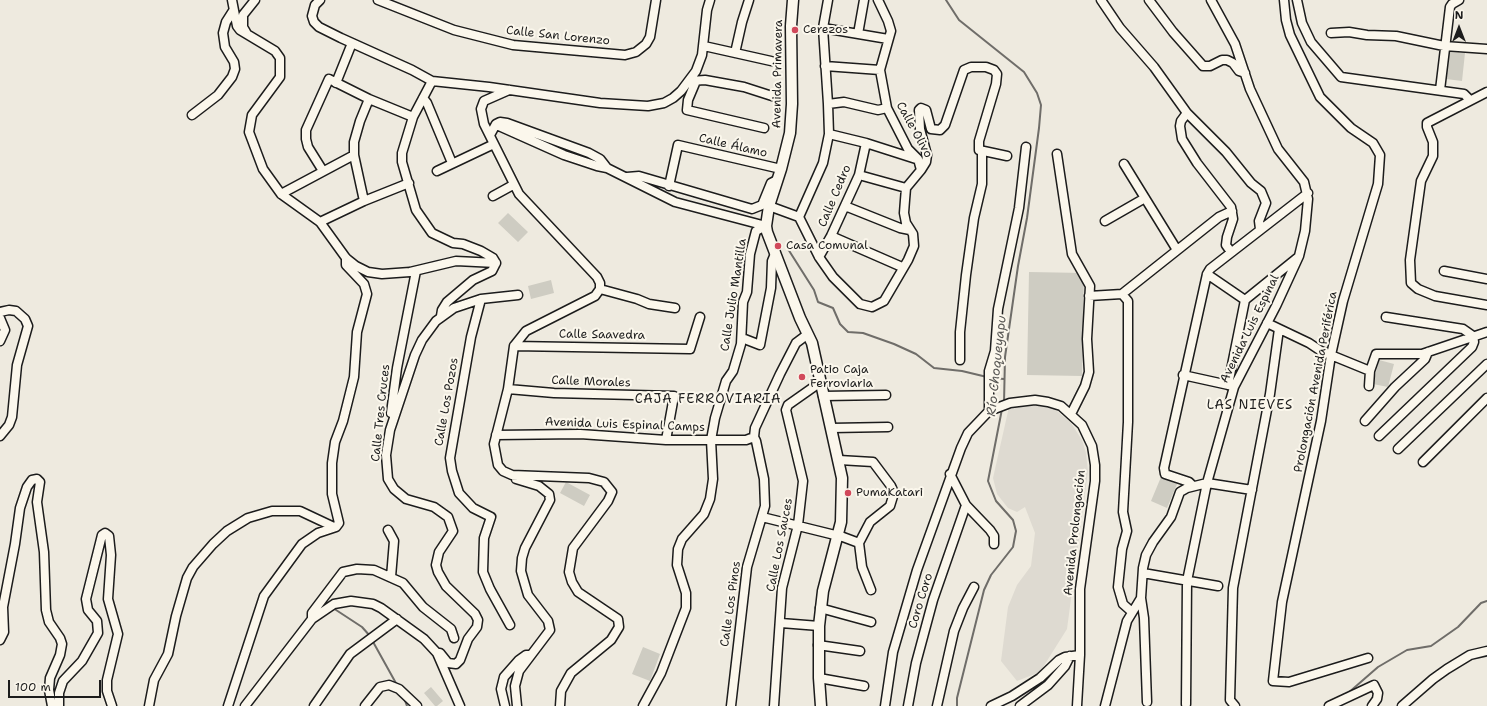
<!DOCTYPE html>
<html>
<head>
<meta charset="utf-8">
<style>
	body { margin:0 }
	#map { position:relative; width:1487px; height:706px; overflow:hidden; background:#eeeadf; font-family:"Shantell Sans",sans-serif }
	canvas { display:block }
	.north { position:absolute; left:1439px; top:8px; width:40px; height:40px; -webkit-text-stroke:3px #fbf7ec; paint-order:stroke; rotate:0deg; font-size:11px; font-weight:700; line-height:16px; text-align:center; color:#1c1c1c }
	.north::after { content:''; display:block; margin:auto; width:14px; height:18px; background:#1c1c1c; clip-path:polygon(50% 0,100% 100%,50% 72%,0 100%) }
	.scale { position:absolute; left:8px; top:680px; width:93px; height:18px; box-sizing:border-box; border:2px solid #1c1c1c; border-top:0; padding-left:5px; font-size:12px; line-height:14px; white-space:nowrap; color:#1c1c1c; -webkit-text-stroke:3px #fbf7ec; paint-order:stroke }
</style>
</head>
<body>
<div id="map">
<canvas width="1487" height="706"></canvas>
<div class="north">N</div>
<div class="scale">100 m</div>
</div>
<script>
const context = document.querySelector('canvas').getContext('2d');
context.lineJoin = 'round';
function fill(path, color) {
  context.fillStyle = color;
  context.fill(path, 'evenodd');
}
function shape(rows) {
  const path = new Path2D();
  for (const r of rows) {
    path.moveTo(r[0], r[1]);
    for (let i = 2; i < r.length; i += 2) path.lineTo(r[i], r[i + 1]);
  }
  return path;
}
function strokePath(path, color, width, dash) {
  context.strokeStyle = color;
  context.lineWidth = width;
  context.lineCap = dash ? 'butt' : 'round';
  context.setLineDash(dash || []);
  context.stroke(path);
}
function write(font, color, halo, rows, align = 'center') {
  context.font = font + ' "Shantell Sans",sans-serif';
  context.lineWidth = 4;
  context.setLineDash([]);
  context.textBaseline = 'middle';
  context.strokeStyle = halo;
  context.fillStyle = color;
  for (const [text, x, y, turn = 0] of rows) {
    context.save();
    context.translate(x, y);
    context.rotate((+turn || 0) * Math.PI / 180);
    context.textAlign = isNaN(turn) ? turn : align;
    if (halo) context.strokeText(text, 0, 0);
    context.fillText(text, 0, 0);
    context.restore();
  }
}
const built = shape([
	[1050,405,1071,423,1082,440,1086,453,1088,471,1067,629,1040,672,1017,681,1001,661,1008,607,1017,585,1031,566,1035,533,1025,507,1017,512,1008,508,997,494,993,478,1009,407]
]);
const green = shape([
	[1449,52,1465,53,1462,81,1446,79],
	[508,213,528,232,518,242,498,223],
	[1029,272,1084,273,1082,376,1027,375],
	[551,280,554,293,531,299,528,286],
	[1379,360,1394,364,1388,387,1373,384],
	[1161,477,1177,484,1167,508,1151,501],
	[566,482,590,495,584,506,560,493],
	[643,647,660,654,650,681,632,674],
	[431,687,443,701,437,706,435,706,424,693]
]);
const stream = shape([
	[946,0,959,20,1024,72,1037,93,1041,105,1039,128,1027,218,1018,266,1005,357,1004,403],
	[788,249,814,290,818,302,833,308,840,324,848,332,863,333,894,344,916,354,934,368,962,371,987,377],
	[992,378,1004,379],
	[333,608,362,627,370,636],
	[372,640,397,685],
	[1347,694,1378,667,1407,650,1431,646,1458,627,1481,603,1487,601],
	[404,698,407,706],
	[957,706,957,698,984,590,991,575,1013,547,1016,531,1013,520,996,501,988,481,1002,409]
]);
const minor = shape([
	[232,0,237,26,240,30,275,51,280,58,280,77,252,115,249,132,263,169,281,194,320,222,346,258,356,266,368,272,382,274,410,272,456,261,496,263],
	[320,0,315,5,312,16,314,22,319,27,341,38,412,70,432,81,489,87,600,103,648,106,664,103,673,98,681,91,696,71,702,55,707,10,710,0],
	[378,0,454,30,513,45,625,55,636,52,646,44,650,37,656,0],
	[1101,0,1120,28,1154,67,1187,113,1226,152,1251,183,1261,191,1266,203,1259,221,1260,229],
	[1149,0,1173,32,1203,66,1210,66,1222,60,1227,60,1233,63,1239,71,1245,73],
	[1284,0,1286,20,1290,35,1320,97,1351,128,1373,143,1380,155,1378,184,1343,301,1331,355,1321,421,1282,602,1273,681,1289,682,1368,658],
	[1297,0,1302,23,1311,42,1341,77,1464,94,1470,100],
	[823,28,888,39],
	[246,32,243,27,243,15,255,0],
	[1331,33,1349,32,1367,35,1396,36,1444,46,1487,49],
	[858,34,864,0],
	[704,46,771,61],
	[735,53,742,22,749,0],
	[825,66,880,70],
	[432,81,413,117,402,153,402,162,416,210,432,233,453,243,463,244,481,251,493,258,496,263,492,271,473,280,447,302,442,310,441,316],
	[691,81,705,80,744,87,772,96],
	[696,81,688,100,687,110,764,128],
	[336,83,352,43],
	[509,90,484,101,481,109,484,124,519,194,597,277,600,283,600,289,595,296,526,331,514,346,508,389,494,444,498,465,503,471,512,475,589,478,604,482,612,492,608,501,573,548,569,572,572,582,578,592,618,619,619,627,611,640,571,673,561,691,560,706],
	[1440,90,1450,7,1452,4,1459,0],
	[1487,92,1427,123,1427,127,1433,142,1433,156,1421,181,1410,260,1411,283,1418,289,1435,296,1487,305],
	[423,98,427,103,452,163],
	[828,104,844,102,878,110,887,108],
	[1187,113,1181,121,1180,126,1182,139,1197,163,1231,207,1233,219,1227,237,1226,245,1231,252],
	[192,115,218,95,232,77,235,69,234,62,225,47,223,33,226,22,233,11],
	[498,124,499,126,564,155,597,166,607,168,675,202,766,226],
	[829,134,866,143,916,159],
	[490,135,496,124,500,122,507,123,589,153,600,159,607,168],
	[1057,154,1072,254,1090,286,1087,339,1089,372,1085,386,1071,414],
	[1124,164,1177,250],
	[921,170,926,162,927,155,920,129,919,110,921,108,926,110,931,129,940,130,945,125,964,70,971,67,986,67,994,70,997,74,996,84,979,141,979,150,1007,156],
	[323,171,308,147,306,139,306,130,329,79,369,99,413,117],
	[437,171,494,144],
	[859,175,906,188],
	[627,177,639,176,752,209,762,205,771,183,777,180],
	[669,186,678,145,781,169],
	[281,194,354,155],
	[493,196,513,185],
	[364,201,354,155,354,142,360,121,369,99],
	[769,206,799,217],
	[845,206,900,228,910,230],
	[799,217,819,257,833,277,860,304,872,307,884,301,908,260,914,246,913,234,906,223,904,213,905,200,906,188,921,170,918,159,908,149,887,108,880,70,891,31,888,21,878,0],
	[799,217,823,163,829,134,828,104,823,28,828,0],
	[1105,221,1145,198],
	[320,222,364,201,409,183],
	[831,236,902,267],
	[819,257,831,236,859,175,866,143],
	[1444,271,1487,279],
	[1207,274,1245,300],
	[600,289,637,299,649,304,675,308],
	[1122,294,1219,217,1232,211],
	[1089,296,1122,294,1128,301,1128,422,1123,512,1127,531,1122,549,1118,587,1123,604,1132,612],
	[481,299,471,337,450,458,452,471,459,493,473,508,491,517,484,538,483,572,490,589,510,625],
	[0,312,9,310,16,311,25,319,28,326,17,365,12,417,9,425,0,436],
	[0,318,5,330,0,341],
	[1267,323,1309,343,1321,351,1370,371],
	[742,338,760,345,771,288,772,261,775,254],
	[514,346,690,349,700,317],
	[960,360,960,332,966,275,974,218,982,184,982,151],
	[1183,375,1233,386],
	[1228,385,1245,300,1297,258],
	[1369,386,1370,371,1376,354,1422,354,1487,332],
	[508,389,554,393,674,396,666,440],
	[823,396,886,395],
	[989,411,989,371,995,351,998,309,1019,208,1026,147],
	[391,413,397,368,416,271],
	[1365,421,1395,387,1425,359,1428,352],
	[831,428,888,427],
	[496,435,580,434,666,440,746,440,754,437],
	[1379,436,1472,347,1474,342,1473,336,1463,329,1386,317],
	[754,437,755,428,780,374,796,343,808,334],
	[1398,449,1487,364],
	[839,460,873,462,891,486,894,493,890,506,870,522,859,543,862,567,871,590],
	[1423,462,1487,398],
	[950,474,966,505,990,530,994,536,994,544],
	[516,479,539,486,549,494,550,500,525,548,522,558,521,571,528,595,548,621,550,630,519,671,515,686,517,706],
	[1193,486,1189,482,1165,474,1164,468,1207,274,1210,269,1308,193],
	[762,517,843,537,859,543],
	[388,530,394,541,391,577],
	[1143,573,1218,586],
	[1141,598,1144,618,1147,702],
	[820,608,871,622],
	[312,618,312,613,343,572,357,569,374,570,403,583,423,607,451,629,454,638],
	[781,623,819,626],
	[0,640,4,632,3,607,15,544,20,508,27,487,32,480,37,479,40,482,37,502,44,552,46,610,49,622,60,638,62,644,60,655,50,678,49,690,52,706],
	[818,645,860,651],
	[437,653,440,653,448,663,456,664,460,660,468,639,477,627,478,620,475,614,446,586,438,572,436,565,439,552,453,531,448,517,434,507,406,499,394,489,388,479,386,455,390,430,415,355,422,340,436,321,454,308,481,299,518,295],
	[819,678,864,686],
	[1186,704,1187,581,1207,483,1252,490],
	[59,706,59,693,63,681,82,661,98,633,97,621,88,610,86,599,102,535,105,533,109,536,111,555,108,599,118,634,107,680,107,691,112,706],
	[149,706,154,680,168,654,176,616,187,578,193,567,213,544,227,531,248,518,272,511,300,511,334,527],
	[228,706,264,596,302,544,318,533,336,527,339,523,332,494,332,463,335,442,343,421,354,377,357,332,367,294,364,284,346,265,346,258],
	[245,706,312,619,334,604,351,601,373,604,381,608,424,639,437,653,460,706],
	[314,706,350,654,397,619],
	[365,706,380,687,389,685,399,689,417,706],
	[505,706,501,689,504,677,519,660,526,655,530,655],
	[643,706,661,673,686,608,686,593,677,565,678,549,682,539,704,514,710,499,713,479,711,440,715,418,726,381,733,371,741,344,743,302,747,292,750,254,756,231,766,226],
	[731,706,747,567,765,506,764,479,756,441,754,437],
	[774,706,782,588,798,525,803,481,786,410,788,405,815,386,821,384],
	[885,706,893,652,917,570,961,448,968,433,989,411,1010,403,1035,400,1048,402,1061,406,1082,425,1092,446,1095,465,1095,481,1080,589,1080,655,1077,706],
	[908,706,916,663,933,600,966,505],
	[937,706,954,631,963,608,974,587],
	[991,706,1012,696,1040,678,1059,660,1065,657,1080,655],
	[1020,706,1048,685,1065,666,1070,656],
	[1105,706,1127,621,1141,598,1143,568,1146,555,1153,542,1171,517,1180,492,1187,488,1207,483,1234,387,1276,306,1299,256,1305,231,1308,199,1304,182,1278,149,1250,89,1235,44,1211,0],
	[1235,706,1230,700,1233,588,1270,394,1279,329],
	[1329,706,1374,685,1378,693,1377,699,1372,706],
	[1402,706,1433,679,1447,669,1470,655,1487,651]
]);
const major = shape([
	[793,0,791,26,792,104,790,133,781,169,769,206,766,226,767,232,800,318,812,343,842,478,841,522,823,591,819,626,819,678,821,706]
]);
const markers = [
	[795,30,4,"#d1495b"],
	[778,246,4,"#d1495b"],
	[802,377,4,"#d1495b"],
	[848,493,4,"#d1495b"]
];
const poiNames = [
	["Cerezos",803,30],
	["Casa Comunal",786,246],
	["Patio Caja",810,370],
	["Ferroviaria",810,384],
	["PumaKatari",856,493]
];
const streetNames = [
	["Calle San Lorenzo",558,36,6],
	["Avenida Primavera",778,74,-89],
	["Calle Olivo",914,130,61],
	["Calle Álamo",733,146,13],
	["Calle Cedro",835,196,-67],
	["Calle Julio Mantilla",734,295,-81],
	["Avenida Luis Espinal",1250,329,-64],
	["Calle Saavedra",602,335,1],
	["Calle Morales",591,382,2],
	["Prolongación Avenida Periférica",1316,382,-79],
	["Calle Los Pozos",447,402,-80],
	["Calle Tres Cruces",381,413,-84],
	["Avenida Luis Espinal Camps",625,425,2],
	["Avenida Prolongación",1075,533,-84],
	["Calle Los Sauces",780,545,-79],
	["Coro Coro",921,601,-73],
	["Calle Los Pinos",731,604,-82]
];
const waterNames = [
	["Río Choqueyapu",997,366,-84]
];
const neighbourhoodNames = [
	["CAJA FERROVIARIA",708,400],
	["LAS NIEVES",1250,406]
];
fill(built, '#dedad1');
fill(green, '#ceccc2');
strokePath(stream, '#6f6d69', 2);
strokePath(minor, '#1c1c1c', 11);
strokePath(major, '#1c1c1c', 13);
strokePath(minor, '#fbf7ec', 8);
strokePath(major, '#fbf7ec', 10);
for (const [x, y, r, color] of markers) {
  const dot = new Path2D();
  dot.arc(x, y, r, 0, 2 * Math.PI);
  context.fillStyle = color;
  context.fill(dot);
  strokePath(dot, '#fbf7ec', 1.5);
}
write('12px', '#1c1c1c', '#fbf7ec', poiNames, 'left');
write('12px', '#1c1c1c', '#fbf7ec', streetNames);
write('italic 13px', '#5a5956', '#fbf7ec', waterNames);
context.letterSpacing = '1px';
write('13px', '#1c1c1c', '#fbf7ec', neighbourhoodNames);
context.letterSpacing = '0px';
</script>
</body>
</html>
